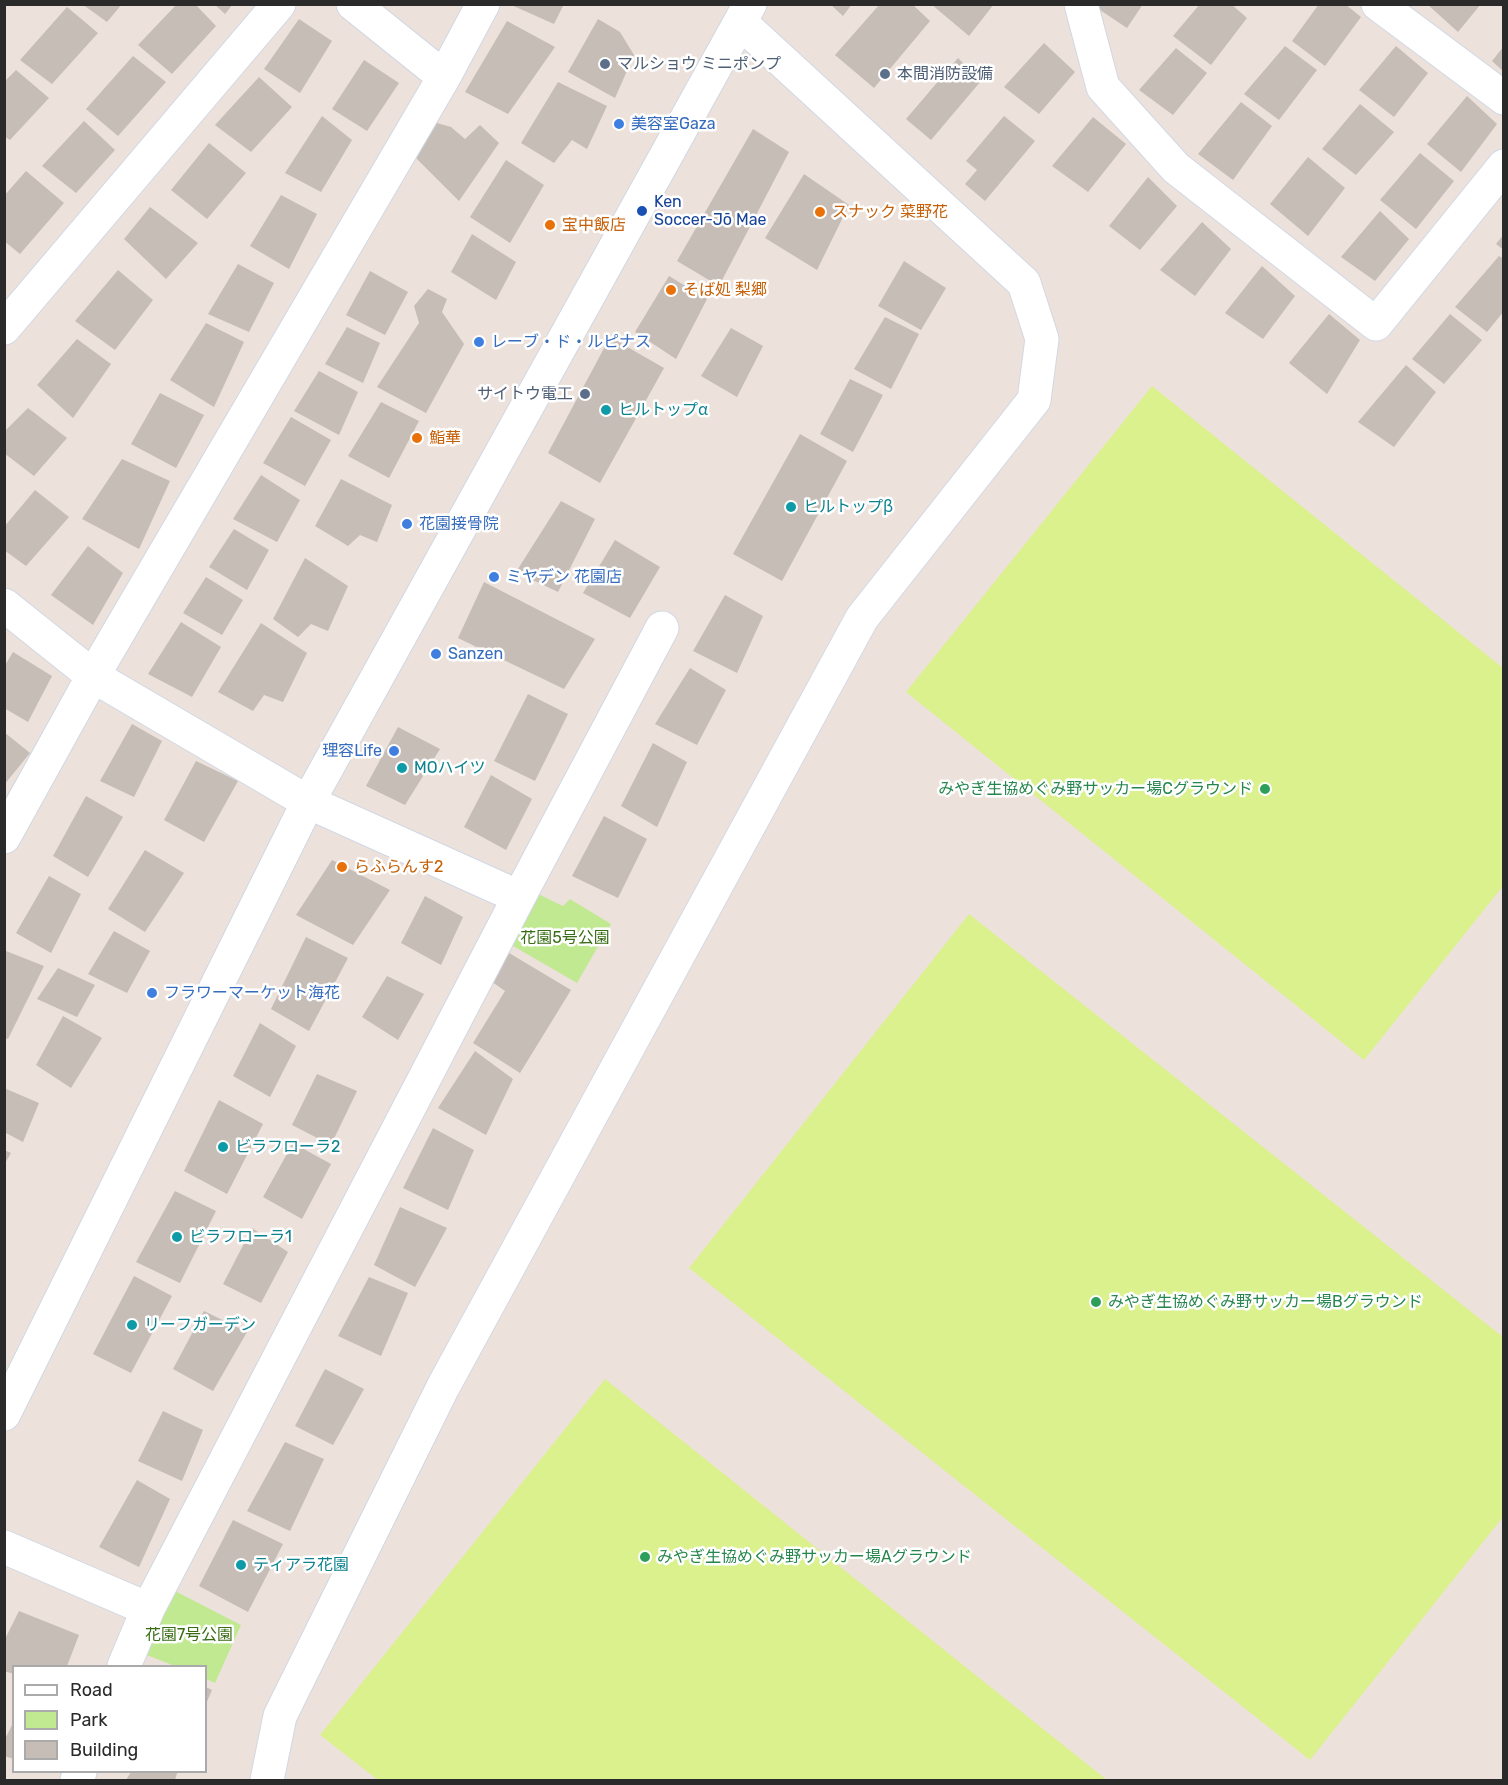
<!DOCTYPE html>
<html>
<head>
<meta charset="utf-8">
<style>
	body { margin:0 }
	#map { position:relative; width:1508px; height:1785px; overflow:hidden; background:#ede1db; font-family:Rubik,sans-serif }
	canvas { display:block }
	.frame { position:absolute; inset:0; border:6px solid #2a2a2a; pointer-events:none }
	.legend { position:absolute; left:12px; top:1665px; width:195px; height:108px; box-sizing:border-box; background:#fff; border:2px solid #aaa; margin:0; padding:8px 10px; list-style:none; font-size:18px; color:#2a2a2a }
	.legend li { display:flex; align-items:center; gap:12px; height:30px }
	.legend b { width:30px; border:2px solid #aaa }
</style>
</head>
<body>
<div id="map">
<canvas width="1508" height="1785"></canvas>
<div class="frame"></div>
<ul class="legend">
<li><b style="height:8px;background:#fff"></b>Road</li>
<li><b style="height:16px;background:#c1e992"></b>Park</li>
<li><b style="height:16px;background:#c5bdb6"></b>Building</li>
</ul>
</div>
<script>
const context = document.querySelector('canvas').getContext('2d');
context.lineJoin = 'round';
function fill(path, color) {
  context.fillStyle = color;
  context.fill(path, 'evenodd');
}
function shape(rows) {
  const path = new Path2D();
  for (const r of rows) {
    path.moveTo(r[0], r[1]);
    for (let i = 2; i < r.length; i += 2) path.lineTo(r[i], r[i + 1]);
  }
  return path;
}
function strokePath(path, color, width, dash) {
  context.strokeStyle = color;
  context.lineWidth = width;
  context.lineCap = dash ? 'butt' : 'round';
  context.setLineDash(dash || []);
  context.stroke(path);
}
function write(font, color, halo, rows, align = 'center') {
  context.font = font + ' Rubik,"Noto Sans JP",sans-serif';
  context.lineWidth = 5;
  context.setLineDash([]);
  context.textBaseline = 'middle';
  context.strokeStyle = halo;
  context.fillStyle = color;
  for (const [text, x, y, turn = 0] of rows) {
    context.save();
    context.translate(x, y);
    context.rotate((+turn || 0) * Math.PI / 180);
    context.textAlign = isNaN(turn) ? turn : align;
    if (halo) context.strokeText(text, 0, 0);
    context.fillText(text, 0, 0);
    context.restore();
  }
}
const green = shape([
	[534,892,563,906,570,899,611,924,577,983,508,943],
	[175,1591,241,1625,215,1683,206,1679,206,1666,175,1666,144,1654]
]);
const pitch = shape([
	[1152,386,1503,668,1503,886,1364,1060,906,692],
	[969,914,1503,1337,1503,1517,1310,1760,689,1268],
	[605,1379,1107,1780,378,1780,320,1735]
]);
const building = shape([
	[82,4,122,4,107,22],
	[177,4,195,4,216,26,172,74,138,45],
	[214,4,233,4,225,14],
	[509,4,564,4,554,24],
	[830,4,852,4,843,16],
	[880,4,912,4,930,21,874,88,835,55],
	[931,4,994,4,969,36],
	[1091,4,1143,4,1127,28],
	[1200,4,1231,4,1247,18,1211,65,1173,36],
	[1319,4,1345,4,1361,17,1325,66,1292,41],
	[1427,4,1481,4,1458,32],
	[67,7,98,33,52,84,20,60],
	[299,19,332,41,300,93,264,69],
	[598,19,620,32,634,55,615,98,568,72],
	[507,21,555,47,508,114,465,92],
	[1044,43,1075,72,1039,114,1004,87],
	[1285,46,1317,70,1279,120,1244,94],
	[1396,46,1428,73,1394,117,1359,90],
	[1504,46,1504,72,1492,61],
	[1176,48,1207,73,1173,115,1139,90],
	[133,56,166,82,118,136,86,109],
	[958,58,981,81,931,140,906,119],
	[364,60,399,83,367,131,332,109],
	[16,70,49,98,10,140,4,136,4,82],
	[259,77,292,107,251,152,215,125],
	[558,82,607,106,587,149,572,140,554,163,521,143],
	[1467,96,1497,124,1461,172,1427,144],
	[1241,102,1272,126,1233,180,1198,154],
	[1360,104,1394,132,1356,175,1322,149],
	[322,116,352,140,321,192,285,173],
	[1004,116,1035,141,985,201,965,184,977,170,966,161],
	[1093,117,1126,144,1088,192,1052,166],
	[84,121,115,150,76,193,42,166],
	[437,123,451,127,465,139,480,125,499,143,459,201,414,156],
	[753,129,789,152,719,286,677,261],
	[209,143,246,173,207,219,171,190],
	[1420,153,1454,181,1416,229,1380,200],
	[1308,157,1345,188,1308,236,1270,204],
	[506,160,544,185,510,243,470,217],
	[26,171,64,203,20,254,4,241,4,196],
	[804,174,849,205,817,270,765,238],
	[1148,177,1177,206,1140,250,1109,226],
	[281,195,317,214,289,269,250,246],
	[150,207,198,243,166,279,124,239],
	[1380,211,1409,239,1375,281,1341,257],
	[1202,222,1231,249,1195,296,1160,270],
	[472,234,516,262,496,300,451,272],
	[1504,234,1504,250,1496,244],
	[1499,256,1504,259,1504,311,1487,332,1455,307],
	[904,261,946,288,921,330,878,306],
	[238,264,274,283,249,332,208,314],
	[1262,266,1295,296,1263,339,1225,313],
	[118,270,153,300,115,350,75,321],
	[370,271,408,292,385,335,346,315],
	[669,276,707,299,676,359,635,332],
	[428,289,447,299,442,312,464,344,426,413,377,387,419,323,414,306],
	[1329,314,1360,340,1327,394,1289,363],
	[1450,314,1482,340,1444,384,1412,359],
	[885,317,919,334,891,389,854,369],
	[206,323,244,342,214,407,170,380],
	[347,327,380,343,363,383,325,364],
	[731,328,763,346,737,397,701,376],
	[610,337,664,368,600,483,548,453],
	[77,339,111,364,73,418,37,385],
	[1406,365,1436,392,1394,447,1358,422],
	[319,371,358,392,339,435,294,411],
	[850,379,883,395,853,452,820,434],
	[160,393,204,415,176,468,131,444],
	[381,402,419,421,389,478,348,456],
	[28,408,67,438,34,476,4,453,4,432],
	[291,417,331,440,305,486,263,463],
	[800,434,847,461,782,581,733,554],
	[122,459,170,481,139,549,82,519],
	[261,475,300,500,277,542,233,519],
	[341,479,392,505,377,542,360,535,348,546,315,526],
	[35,490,69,517,26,566,4,550,4,527],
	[561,501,595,519,558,592,516,572],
	[234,529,269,550,247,590,209,567],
	[615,540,660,567,630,618,583,593],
	[88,546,123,573,93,625,51,595],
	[305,558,348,586,328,631,311,624,298,637,273,619],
	[206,577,243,600,222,635,183,613],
	[484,582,595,639,564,689,458,638],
	[725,595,763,616,737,673,693,651],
	[181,622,221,647,192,697,148,674],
	[261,623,307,653,283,702,264,695,253,711,218,692],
	[13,652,52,676,28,722,4,708,4,667],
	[690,668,726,690,697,745,655,724],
	[528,694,568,714,535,781,494,761],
	[132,724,162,741,134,797,100,781],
	[398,727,440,749,405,805,366,786],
	[4,732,30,753,4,785],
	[653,743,687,762,657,827,621,806],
	[196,761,238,781,204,842,164,820],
	[491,775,532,799,506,850,464,827],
	[86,796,123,817,88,877,53,856],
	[604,816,647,839,618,898,572,876],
	[145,850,184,873,145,932,108,909],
	[332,860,390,890,353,945,296,915],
	[49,876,81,894,51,953,16,933],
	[425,896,463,917,441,965,401,943],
	[114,931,150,951,127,993,88,974],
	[306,937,348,958,309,1031,271,1009],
	[504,950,571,990,520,1073,473,1043,505,991,488,979],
	[6,951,44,966,8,1039,5,1038],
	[58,968,95,985,77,1017,37,999],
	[387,976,424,994,398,1040,362,1017],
	[63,1016,102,1038,71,1088,36,1065],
	[260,1023,296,1046,270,1097,233,1076],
	[475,1051,513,1079,486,1135,438,1108],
	[317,1074,357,1091,331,1145,292,1125],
	[4,1088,39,1103,23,1142,4,1132],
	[219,1100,263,1124,227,1194,184,1171],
	[433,1128,474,1150,448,1210,403,1188],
	[293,1143,331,1164,302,1219,263,1197],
	[4,1150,11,1153,4,1165],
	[175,1191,216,1211,180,1283,136,1262],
	[400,1207,447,1228,415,1287,374,1265],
	[252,1228,288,1252,261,1303,223,1284],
	[134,1276,172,1296,131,1373,93,1354],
	[369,1277,408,1293,381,1356,338,1336],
	[204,1311,247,1332,213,1391,173,1369],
	[325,1369,364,1389,333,1445,295,1426],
	[163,1411,203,1430,182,1481,138,1461],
	[285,1442,324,1459,290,1531,247,1511],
	[137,1480,170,1499,139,1567,99,1547],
	[233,1520,283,1544,248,1612,199,1586],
	[19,1611,79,1635,67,1666,14,1666,14,1674,4,1671,4,1641],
	[206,1687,212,1690,206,1704],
	[14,1721,14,1759,4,1756,4,1741],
	[131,1772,174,1772,177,1773,175,1780,126,1780]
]);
const minor = shape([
	[353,4,444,77],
	[1081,4,1103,87,1176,168,1376,324,1504,166],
	[1378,4,1504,98],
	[4,328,279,4],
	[4,605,93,676,308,802,519,897],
	[4,837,93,676,444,77,483,4],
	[4,1547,148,1609],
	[124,1666,148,1609,519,897,662,628],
	[77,1780,80,1772],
	[267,1780,280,1716,443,1387,862,618,1034,400,1042,339,1024,283,741,23]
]);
const tertiary = shape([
	[4,1414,308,802,750,4]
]);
const markers = [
	[605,64,6,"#5c6f8a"],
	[885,74,6,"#5c6f8a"],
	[619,124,6,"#3f7fe0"],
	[642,211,6,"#1a4fb4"],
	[820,212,6,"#e8710a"],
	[550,225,6,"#e8710a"],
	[671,290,6,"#e8710a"],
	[479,342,6,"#3f7fe0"],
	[585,394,6,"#5c6f8a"],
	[606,410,6,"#0f9aa8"],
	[417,438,6,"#e8710a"],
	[791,507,6,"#0f9aa8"],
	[407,524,6,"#3f7fe0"],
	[494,577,6,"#3f7fe0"],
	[436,654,6,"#3f7fe0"],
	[394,751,6,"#3f7fe0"],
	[402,768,6,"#0f9aa8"],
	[1265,789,6,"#2e9e5b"],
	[342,867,6,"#e8710a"],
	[152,993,6,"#3f7fe0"],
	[223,1147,6,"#0f9aa8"],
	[177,1237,6,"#0f9aa8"],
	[1096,1302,6,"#2e9e5b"],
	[132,1325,6,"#0f9aa8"],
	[645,1557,6,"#2e9e5b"],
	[241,1565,6,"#0f9aa8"]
];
const serviceNames = [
	["マルショウ ミニポンプ",617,64],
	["本間消防設備",897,74],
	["サイトウ電工",573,394,"right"]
];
const shopNames = [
	["美容室Gaza",631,124],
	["レーブ・ド・ルピナス",491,342],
	["花園接骨院",419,524],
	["ミヤデン 花園店",506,577],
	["Sanzen",448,654],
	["理容Life",382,751,"right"],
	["フラワーマーケット海花",164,993]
];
const transitNames = [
	["Ken",654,202],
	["Soccer-Jō Mae",654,220]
];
const foodNames = [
	["スナック 菜野花",832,212],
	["宝中飯店",562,225],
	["そば処 梨郷",683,290],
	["鮨華",429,438],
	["らふらんす2",354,867]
];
const cultureNames = [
	["ヒルトップα",618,410],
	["ヒルトップβ",803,507],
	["MOハイツ",414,768],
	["ビラフローラ2",235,1147],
	["ビラフローラ1",189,1237],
	["リーフガーデン",144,1325],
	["ティアラ花園",253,1565]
];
const leisureNames = [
	["みやぎ生協めぐみ野サッカー場Cグラウンド",1253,789,"right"],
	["みやぎ生協めぐみ野サッカー場Bグラウンド",1108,1302],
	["みやぎ生協めぐみ野サッカー場Aグラウンド",657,1557]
];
const parkNames = [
	["花園5号公園",565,938],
	["花園7号公園",189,1635]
];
fill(green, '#c1e992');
fill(pitch, '#daf18d');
fill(building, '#c5bdb6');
strokePath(minor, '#d0d8e4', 35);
strokePath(tertiary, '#d0d8e4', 35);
strokePath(minor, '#fff', 33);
strokePath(tertiary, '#fff', 33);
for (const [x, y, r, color] of markers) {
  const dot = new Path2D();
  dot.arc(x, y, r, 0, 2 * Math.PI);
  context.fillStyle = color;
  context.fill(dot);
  strokePath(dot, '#fff', 2);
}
write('16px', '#4e5e75', '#fff', serviceNames, 'left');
write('16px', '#366cbe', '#fff', shopNames, 'left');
write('16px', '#164399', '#fff', transitNames, 'left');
write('16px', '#c56008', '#fff', foodNames, 'left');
write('16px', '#0d838f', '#fff', cultureNames, 'left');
write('16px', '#27864d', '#fff', leisureNames, 'left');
write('16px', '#386d14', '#fff', parkNames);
</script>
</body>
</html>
